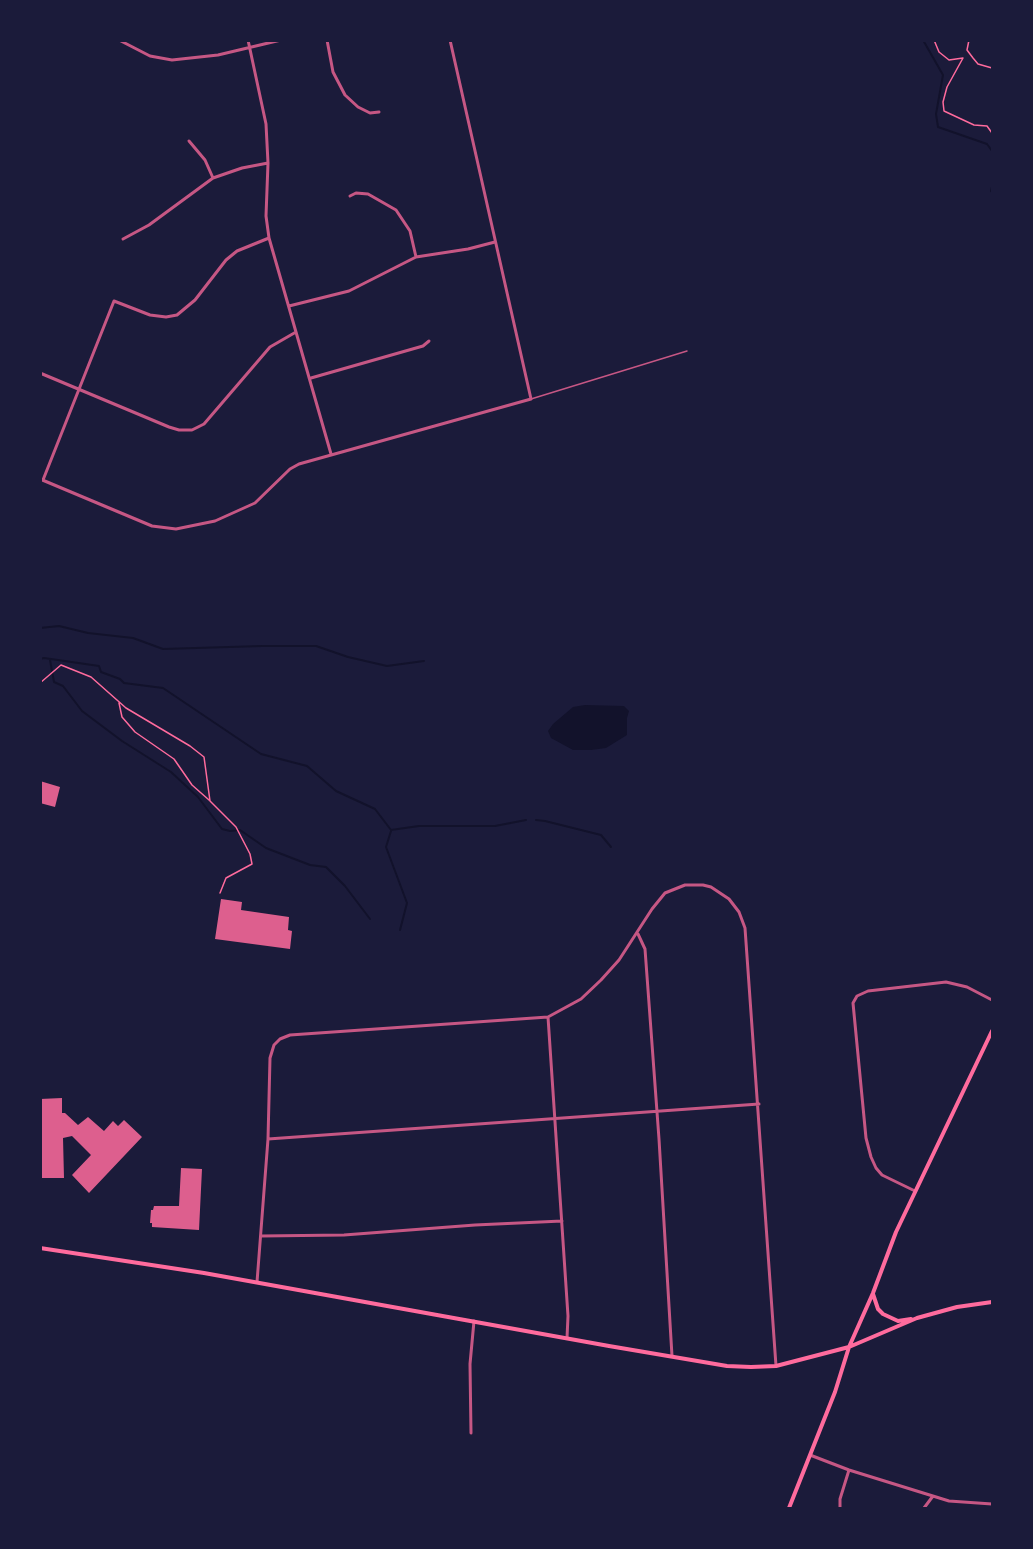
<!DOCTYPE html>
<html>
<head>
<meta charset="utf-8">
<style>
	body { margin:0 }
	#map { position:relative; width:1033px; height:1549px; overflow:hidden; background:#1b1b3a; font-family:"Asap Condensed",sans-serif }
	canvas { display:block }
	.frame { position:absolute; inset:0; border:42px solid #1b1b3a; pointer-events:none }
</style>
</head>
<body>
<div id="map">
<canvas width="1033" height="1549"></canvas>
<div class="frame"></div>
</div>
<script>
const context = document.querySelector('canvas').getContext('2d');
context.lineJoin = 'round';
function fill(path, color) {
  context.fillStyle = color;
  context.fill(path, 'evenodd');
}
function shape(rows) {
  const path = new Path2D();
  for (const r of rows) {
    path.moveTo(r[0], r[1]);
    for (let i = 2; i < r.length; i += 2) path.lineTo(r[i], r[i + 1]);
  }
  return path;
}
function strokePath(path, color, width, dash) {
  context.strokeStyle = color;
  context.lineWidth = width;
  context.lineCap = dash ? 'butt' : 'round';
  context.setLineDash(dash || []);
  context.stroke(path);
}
const water = shape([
	[585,705,624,706,629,711,627,718,627,735,606,748,591,750,573,750,551,738,548,731,553,724,573,707]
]);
const stream = shape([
	[923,40,943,75,936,114,938,127,987,144,992,151],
	[992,187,991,191,992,192],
	[40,628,59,626,88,633,133,638,163,649,262,646,316,646,348,657,387,666,424,661],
	[40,659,44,658,99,666,101,672,120,679,124,683,163,688,261,754,307,766,336,791,375,809,391,830,419,826,495,826,526,820],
	[50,660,54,682,63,686,82,711,122,741,171,772,198,797,222,829,230,831,240,830,266,848,310,865,326,867,345,886,370,919],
	[536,820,545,821,601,835,611,847],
	[391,831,386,847,407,903,400,930]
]);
const building = shape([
	[40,781,60,787,55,807,40,803],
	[221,899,242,902,241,910,289,917,288,930,292,931,290,949,215,939],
	[62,1098,62,1113,65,1113,78,1125,88,1117,104,1131,113,1121,118,1126,124,1120,142,1137,89,1193,72,1175,91,1155,72,1136,63,1138,64,1178,40,1178,40,1099],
	[181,1168,202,1169,199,1230,152,1227,152,1223,150,1223,151,1210,153,1210,154,1206,179,1206]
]);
const path = shape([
	[934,40,939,52,949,60,963,58,947,87,943,102,944,111,974,125,987,126,992,133],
	[969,40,967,50,973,58,978,64,992,68],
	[40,683,61,665,91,677,126,708,190,746,204,757,210,801,236,827,250,854,252,864,226,878,220,893],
	[119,703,122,717,135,732,174,759,192,785,209,800]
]);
const service = shape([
	[531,399,687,351]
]);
const minor = shape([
	[119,40,150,56,172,60,218,55,281,40],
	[248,40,266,124,268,163,266,216,269,238,331,454],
	[327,40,333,72,345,95,358,107,370,113,379,112],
	[189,141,205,160,213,178],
	[350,196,356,193,368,194,396,210,410,231,416,257],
	[123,239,149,225,213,178,242,168,268,163],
	[289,306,349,291,416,257,468,249,495,242],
	[40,373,169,427,179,430,192,430,204,424,270,347,296,332],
	[311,378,423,346,429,341],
	[40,479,152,526,176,529,215,521,255,503,290,469,299,464,531,399,450,40],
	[43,480,114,301,150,315,166,317,177,315,195,300,226,260,237,251,269,238],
	[638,934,645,949,659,1139,672,1356],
	[548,1017,568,1316,567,1338],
	[268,1139,759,1104],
	[915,1191,882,1175,876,1168,871,1157,866,1138,853,1003,857,996,868,991,946,982,967,987,992,1000],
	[261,1236,344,1235,475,1225,562,1221],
	[257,1282,268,1139,270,1058,274,1045,280,1039,290,1035,548,1017,581,999,601,980,619,960,652,909,665,893,685,885,703,885,711,887,729,899,739,912,745,928,776,1366],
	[471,1433,470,1364,474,1321],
	[810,1455,849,1470,949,1501,992,1504],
	[840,1508,840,1499,849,1470],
	[924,1508,933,1496]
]);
const secondary = shape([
	[40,1248,204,1273,609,1346,727,1366,751,1367,776,1366,849,1347,917,1318,957,1307,992,1302],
	[873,1294,878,1309,883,1314,898,1321,911,1319],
	[789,1508,835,1392,849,1347,873,1293,896,1232,992,1031]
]);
fill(water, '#12122b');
strokePath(stream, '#12122b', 2);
fill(building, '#dd5f8e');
strokePath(path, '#ff6b9d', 1.5);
strokePath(service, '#c65784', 1.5);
strokePath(minor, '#c65784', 3);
strokePath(secondary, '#ff6b9d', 4);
</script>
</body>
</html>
